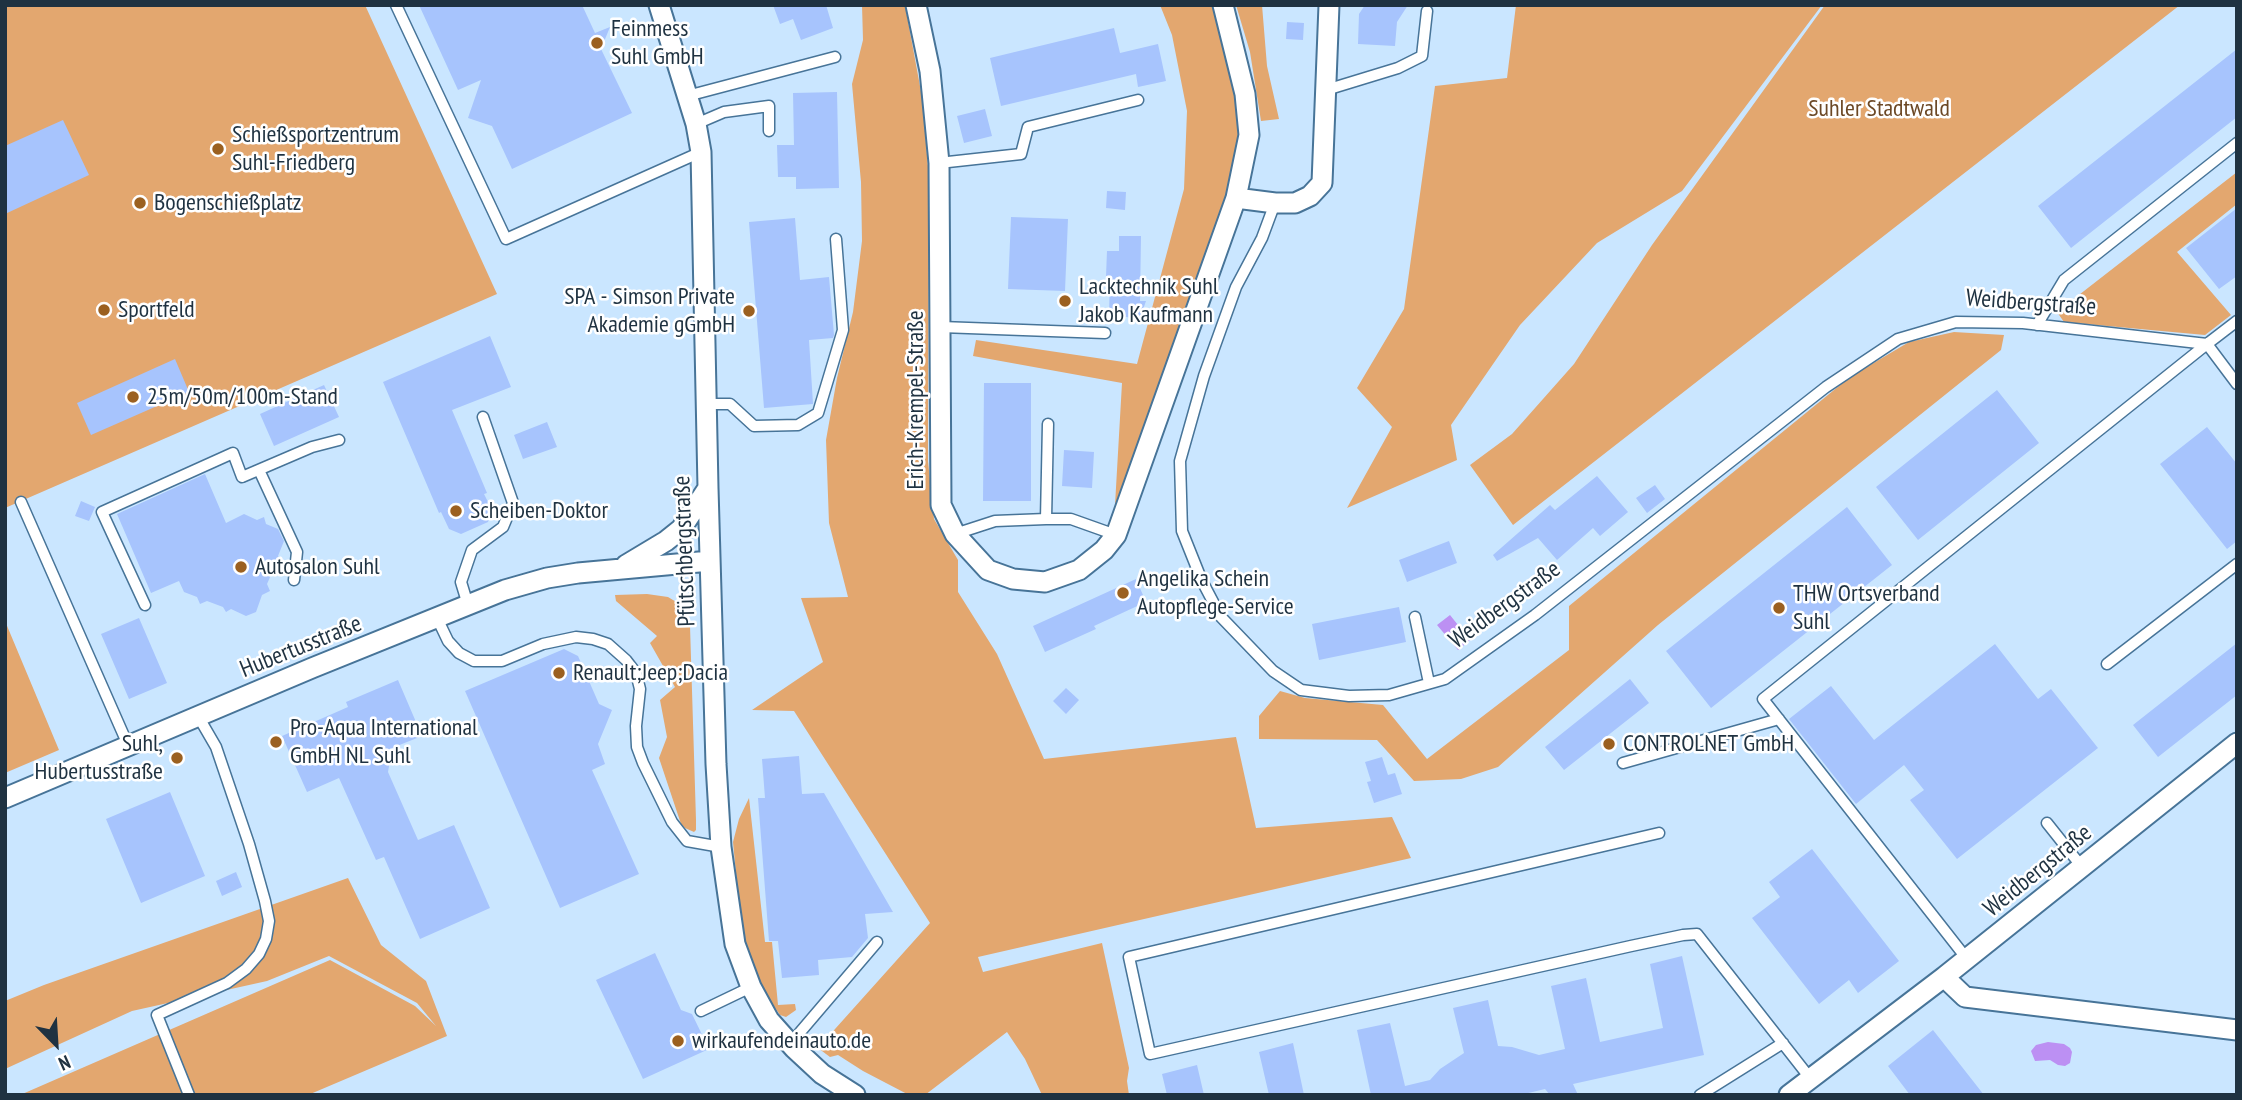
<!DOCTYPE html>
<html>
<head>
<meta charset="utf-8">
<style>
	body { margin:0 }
	#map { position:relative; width:2242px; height:1100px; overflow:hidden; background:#cae6ff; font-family:"PT Sans Narrow",sans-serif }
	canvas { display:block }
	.frame { position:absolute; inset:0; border:7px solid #1f3241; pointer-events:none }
	.north { position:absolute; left:21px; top:1009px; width:70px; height:70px; -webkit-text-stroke:5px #fff; paint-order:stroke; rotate:156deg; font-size:19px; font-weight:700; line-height:28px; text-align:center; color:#1f3241 }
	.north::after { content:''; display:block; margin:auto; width:24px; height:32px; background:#1f3241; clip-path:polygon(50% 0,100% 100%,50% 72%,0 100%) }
</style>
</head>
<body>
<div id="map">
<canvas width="2242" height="1100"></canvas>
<div class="frame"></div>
<div class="north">N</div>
</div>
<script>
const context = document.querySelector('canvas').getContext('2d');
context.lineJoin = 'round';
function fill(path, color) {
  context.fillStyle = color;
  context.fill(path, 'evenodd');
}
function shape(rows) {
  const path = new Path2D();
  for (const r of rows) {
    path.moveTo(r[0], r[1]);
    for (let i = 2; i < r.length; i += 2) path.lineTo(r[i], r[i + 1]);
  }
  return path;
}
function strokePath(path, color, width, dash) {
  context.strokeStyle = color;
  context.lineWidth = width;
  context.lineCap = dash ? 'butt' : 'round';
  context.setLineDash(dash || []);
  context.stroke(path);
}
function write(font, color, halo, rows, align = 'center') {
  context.font = font + ' "PT Sans Narrow",sans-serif';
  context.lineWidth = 5;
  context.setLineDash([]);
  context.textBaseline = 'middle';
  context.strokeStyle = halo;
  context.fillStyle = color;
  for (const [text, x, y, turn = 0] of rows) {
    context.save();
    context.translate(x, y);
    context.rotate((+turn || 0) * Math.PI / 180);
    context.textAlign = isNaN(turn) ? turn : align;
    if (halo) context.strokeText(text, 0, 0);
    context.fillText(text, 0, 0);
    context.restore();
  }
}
const green = shape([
	[5,5,365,5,497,294,5,508],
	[862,5,905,5,922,97,929,178,928,461,934,519,958,560,958,592,997,654,1044,759,1236,737,1256,828,1392,817,1411,858,978,957,983,972,1102,943,1129,1068,1127,1081,1129,1095,1042,1095,1025,1059,1007,1032,925,1095,909,1095,863,1071,838,1055,830,1057,818,1048,930,923,794,711,752,710,823,662,801,598,848,597,829,523,826,440,837,378,853,312,862,241,861,182,852,84,863,40],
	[1160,5,1215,5,1236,71,1241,137,1225,206,1115,505,1122,383,973,356,976,340,1137,364,1184,189,1187,111,1172,35],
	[1236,5,1262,5,1267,66,1279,119,1261,121,1250,52],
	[1516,5,1822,5,1682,191,1597,243,1520,325,1451,425,1457,460,1347,508,1392,427,1357,388,1404,309,1435,86,1507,78],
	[1825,5,2180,5,1513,525,1470,465,1512,434,1574,364,1652,245],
	[2237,172,2237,204,2177,252,2231,315,2205,335,2064,322,2057,312],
	[1954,332,2004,335,2001,350,1658,625,1498,767,1461,779,1414,781,1377,740,1259,739,1259,716,1280,691,1305,698,1383,705,1427,759,1569,650,1569,606,1850,377,1909,342],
	[647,594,668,597,678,603,690,626,696,820,696,830,694,832,685,828,681,824,659,758,667,737,660,700,675,687,650,643,657,636,616,601,615,595],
	[5,621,59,750,5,773],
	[749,798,765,942,772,942,778,1005,795,1004,796,1010,786,1017,780,1015,766,994,751,961,741,926,733,842,739,819],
	[348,878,381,945,426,981,447,1036,308,1095,20,1095,330,960,415,1006,436,1026,417,1003,329,956,267,981,132,1011,5,1069,5,1001,44,985]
]);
const water = shape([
	[1450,615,1470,640,1458,650,1437,625],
	[2048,1042,2064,1044,2070,1048,2072,1052,2070,1063,2065,1066,2058,1065,2050,1060,2035,1061,2031,1051,2036,1045]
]);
const building = shape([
	[419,5,582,5,595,33,610,27,601,49,632,113,512,169,492,126,468,118,481,80,458,90],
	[773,5,826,5,833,28,801,40,793,19,780,24],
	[1365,5,1408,5,1397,22,1395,46,1358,44,1359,14],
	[1287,22,1304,23,1303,40,1286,39],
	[1114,28,1120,53,1158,44,1166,81,1138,87,1136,74,1001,106,990,58],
	[2237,49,2237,117,2071,248,2038,206],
	[837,92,839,188,796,189,796,177,778,177,777,145,794,145,793,93],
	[985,109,992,136,964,143,957,116],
	[63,120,89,175,5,214,5,146],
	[1107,191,1126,192,1125,210,1106,208],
	[2237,208,2237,276,2219,289,2186,248],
	[1011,217,1068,219,1065,291,1008,289],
	[795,218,800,280,829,277,834,335,833,338,809,340,813,404,764,408,749,222],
	[1119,236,1141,236,1140,301,1146,301,1139,321,1127,317,1109,316,1110,276,1106,276,1107,251,1119,251],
	[490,336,511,387,452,410,487,493,484,494,492,510,488,522,461,534,449,529,441,512,439,513,383,382],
	[175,359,189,392,91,435,77,403],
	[984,383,1031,383,1031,501,983,501],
	[324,385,339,417,274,446,260,414],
	[1997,390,2039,443,1918,540,1876,487],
	[547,422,557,447,523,459,514,435],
	[2207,427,2237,464,2237,541,2227,549,2160,464],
	[1064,450,1094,452,1092,488,1062,486],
	[205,474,226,523,244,514,257,520,264,517,266,524,278,529,284,541,278,556,282,564,274,568,267,584,270,591,262,595,256,612,246,616,231,609,226,612,223,607,207,601,200,604,197,597,184,592,179,581,151,593,117,514],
	[1597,476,1628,512,1600,536,1593,528,1557,560,1538,538,1497,561,1493,555,1550,505,1555,510],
	[1655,485,1665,499,1647,513,1636,498],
	[81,501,95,507,89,521,75,516],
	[1847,507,1892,565,1711,708,1666,651],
	[1449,541,1457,563,1407,582,1399,560],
	[1136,579,1146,602,1094,626,1096,629,1045,652,1033,626],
	[1399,607,1406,642,1319,660,1312,624],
	[139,618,167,683,129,699,101,634],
	[2237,643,2237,695,2158,757,2133,725],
	[1995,644,2038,699,2051,689,2098,748,1957,859,1910,800,1924,790,1904,765,1856,804,1789,719,1831,686,1874,740],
	[564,649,578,656,599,704,612,710,598,744,605,764,592,770,639,874,560,908,465,691],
	[1630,679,1649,703,1564,770,1545,747],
	[398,680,422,736,392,748,388,772,418,840,454,825,490,908,420,939,384,857,376,860,339,778,307,792,282,736,348,707,346,702],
	[1066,688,1079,700,1066,714,1053,701],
	[799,756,802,794,824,793,893,912,865,914,868,938,852,957,818,960,819,975,782,978,778,941,769,941,758,798,765,798,762,759],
	[1382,757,1388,775,1395,773,1402,794,1374,803,1367,782,1371,781,1365,762],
	[170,792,205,876,141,903,106,819],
	[1812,849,1899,961,1858,993,1849,980,1819,1004,1752,918,1780,897,1769,882],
	[236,872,242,887,222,896,216,881],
	[655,953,681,1010,692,1014,709,1049,643,1079,596,980],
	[1682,956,1704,1055,1573,1084,1578,1095,1550,1095,1545,1089,1520,1095,1371,1095,1357,1030,1390,1023,1405,1086,1430,1080,1440,1069,1464,1053,1453,1008,1488,1000,1498,1046,1512,1047,1539,1055,1565,1049,1551,986,1586,978,1600,1042,1663,1028,1650,964],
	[1933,1030,1984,1095,1910,1095,1888,1066],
	[1293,1043,1304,1095,1269,1095,1259,1052],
	[1197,1065,1204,1095,1167,1095,1162,1074]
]);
const service = shape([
	[396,5,506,239,701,152],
	[1326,90,1398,68,1422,56,1427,11],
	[687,96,835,57],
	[696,124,724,112,769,106,769,131],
	[939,163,1021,154,1028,127,1138,100],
	[1275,203,1262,238,1236,287,1204,376,1180,461,1182,531,1202,581,1221,617,1273,671,1301,690,1349,696,1389,695,1445,679,1535,615,1826,387,1898,339,1956,322,2023,323,2207,344,2237,321],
	[2037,325,2064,280,2237,143],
	[941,327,1105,333],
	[706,404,730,404,754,426,798,425,818,413,843,330,836,239],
	[259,470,297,552,294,580],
	[21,502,128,745],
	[1046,519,1071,519,1116,535],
	[955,534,995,521,1046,519,1048,424],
	[145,605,102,512,233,453,242,477,312,447,339,440],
	[468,605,461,582,472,550,503,527,513,503,483,417],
	[1415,617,1429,683],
	[437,618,448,641,459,653,474,661,502,661,543,644,576,637,593,639,608,644,626,660,636,673,640,689,636,726,637,747,643,763,672,822,687,841,721,847],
	[2107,664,2237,564],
	[1623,763,1779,719],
	[2047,823,2082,867],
	[1659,833,1129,957,1150,1054,1631,946,1683,935,1697,934,1810,1078],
	[1967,959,1763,699,2207,344,2237,384],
	[701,1011,751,987],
	[790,1044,877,942],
	[189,1095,157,1015,227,983,246,969,259,954,266,939,269,921,265,901,249,844,216,747,198,716],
	[1700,1095,1783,1043]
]);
const minor = shape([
	[659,5,696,124,701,152,708,488,716,764,721,847,735,944,751,987,769,1020,794,1048,822,1074,855,1095],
	[916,5,930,71,939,163,941,505,955,534,988,570,1013,579,1045,582,1079,570,1104,550,1116,535,1236,198,1249,135,1245,94,1223,5],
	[1236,198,1275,203,1295,203,1310,196,1322,183,1329,5],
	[626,565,666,541,681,529,708,488],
	[5,798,312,668,505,590,547,578,578,573,710,561],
	[1944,977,1965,997,2237,1030],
	[1789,1095,1944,977,2237,743]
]);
const markers = [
	[597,43,7,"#9b6020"],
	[218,149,7,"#9b6020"],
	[140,203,7,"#9b6020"],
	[1065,301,7,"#9b6020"],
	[104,310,7,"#9b6020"],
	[749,311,7,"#9b6020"],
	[133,397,7,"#9b6020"],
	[456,511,7,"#9b6020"],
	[241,567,7,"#9b6020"],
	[1123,593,7,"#9b6020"],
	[1779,608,7,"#9b6020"],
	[559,673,7,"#9b6020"],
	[276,742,7,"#9b6020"],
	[1609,744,7,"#9b6020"],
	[177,758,7,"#9b6020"],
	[678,1041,7,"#9b6020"]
];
const poiNames = [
	["Feinmess",611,29],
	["Suhl GmbH",611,57],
	["Schießsportzentrum",232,135],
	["Suhl-Friedberg",232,163],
	["Bogenschießplatz",154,203],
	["Lacktechnik Suhl",1079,287],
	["Jakob Kaufmann",1079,315],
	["SPA - Simson Private",735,297,"right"],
	["Akademie gGmbH",735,325,"right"],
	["Sportfeld",118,310],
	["25m/50m/100m-Stand",147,397],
	["Scheiben-Doktor",470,511],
	["Autosalon Suhl",255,567],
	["Angelika Schein",1137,579],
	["Autopflege-Service",1137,607],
	["THW Ortsverband",1793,594],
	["Suhl",1793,622],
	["Renault;Jeep;Dacia",573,673],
	["Pro-Aqua International",290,728],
	["GmbH NL Suhl",290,756],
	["Suhl,",163,744,"right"],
	["Hubertusstraße",163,772,"right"],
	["CONTROLNET GmbH",1623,744],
	["wirkaufendeinauto.de",692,1041]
];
const parkNames = [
	["Suhler Stadtwald",1879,109]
];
const streetNames = [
	["Weidbergstraße",2031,303,4],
	["Erich-Krempel-Straße",916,400,-90],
	["Pfütschbergstraße",685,551,-92],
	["Weidbergstraße",1505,605,-36],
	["Hubertusstraße",301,647,-22],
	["Weidbergstraße",2038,871,-39]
];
fill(green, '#e3a76f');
fill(water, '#bc90f3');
fill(building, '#a7c4fd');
strokePath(service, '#477498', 13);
strokePath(minor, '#477498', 23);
strokePath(service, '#fff', 10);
strokePath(minor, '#fff', 19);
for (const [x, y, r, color] of markers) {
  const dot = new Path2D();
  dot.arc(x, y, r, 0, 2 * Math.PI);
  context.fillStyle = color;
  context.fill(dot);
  strokePath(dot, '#fff', 2.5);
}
write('24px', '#1f3241', '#fff', poiNames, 'left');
write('24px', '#6c4825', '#fff', parkNames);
write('24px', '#1f3241', '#fff', streetNames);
</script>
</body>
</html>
